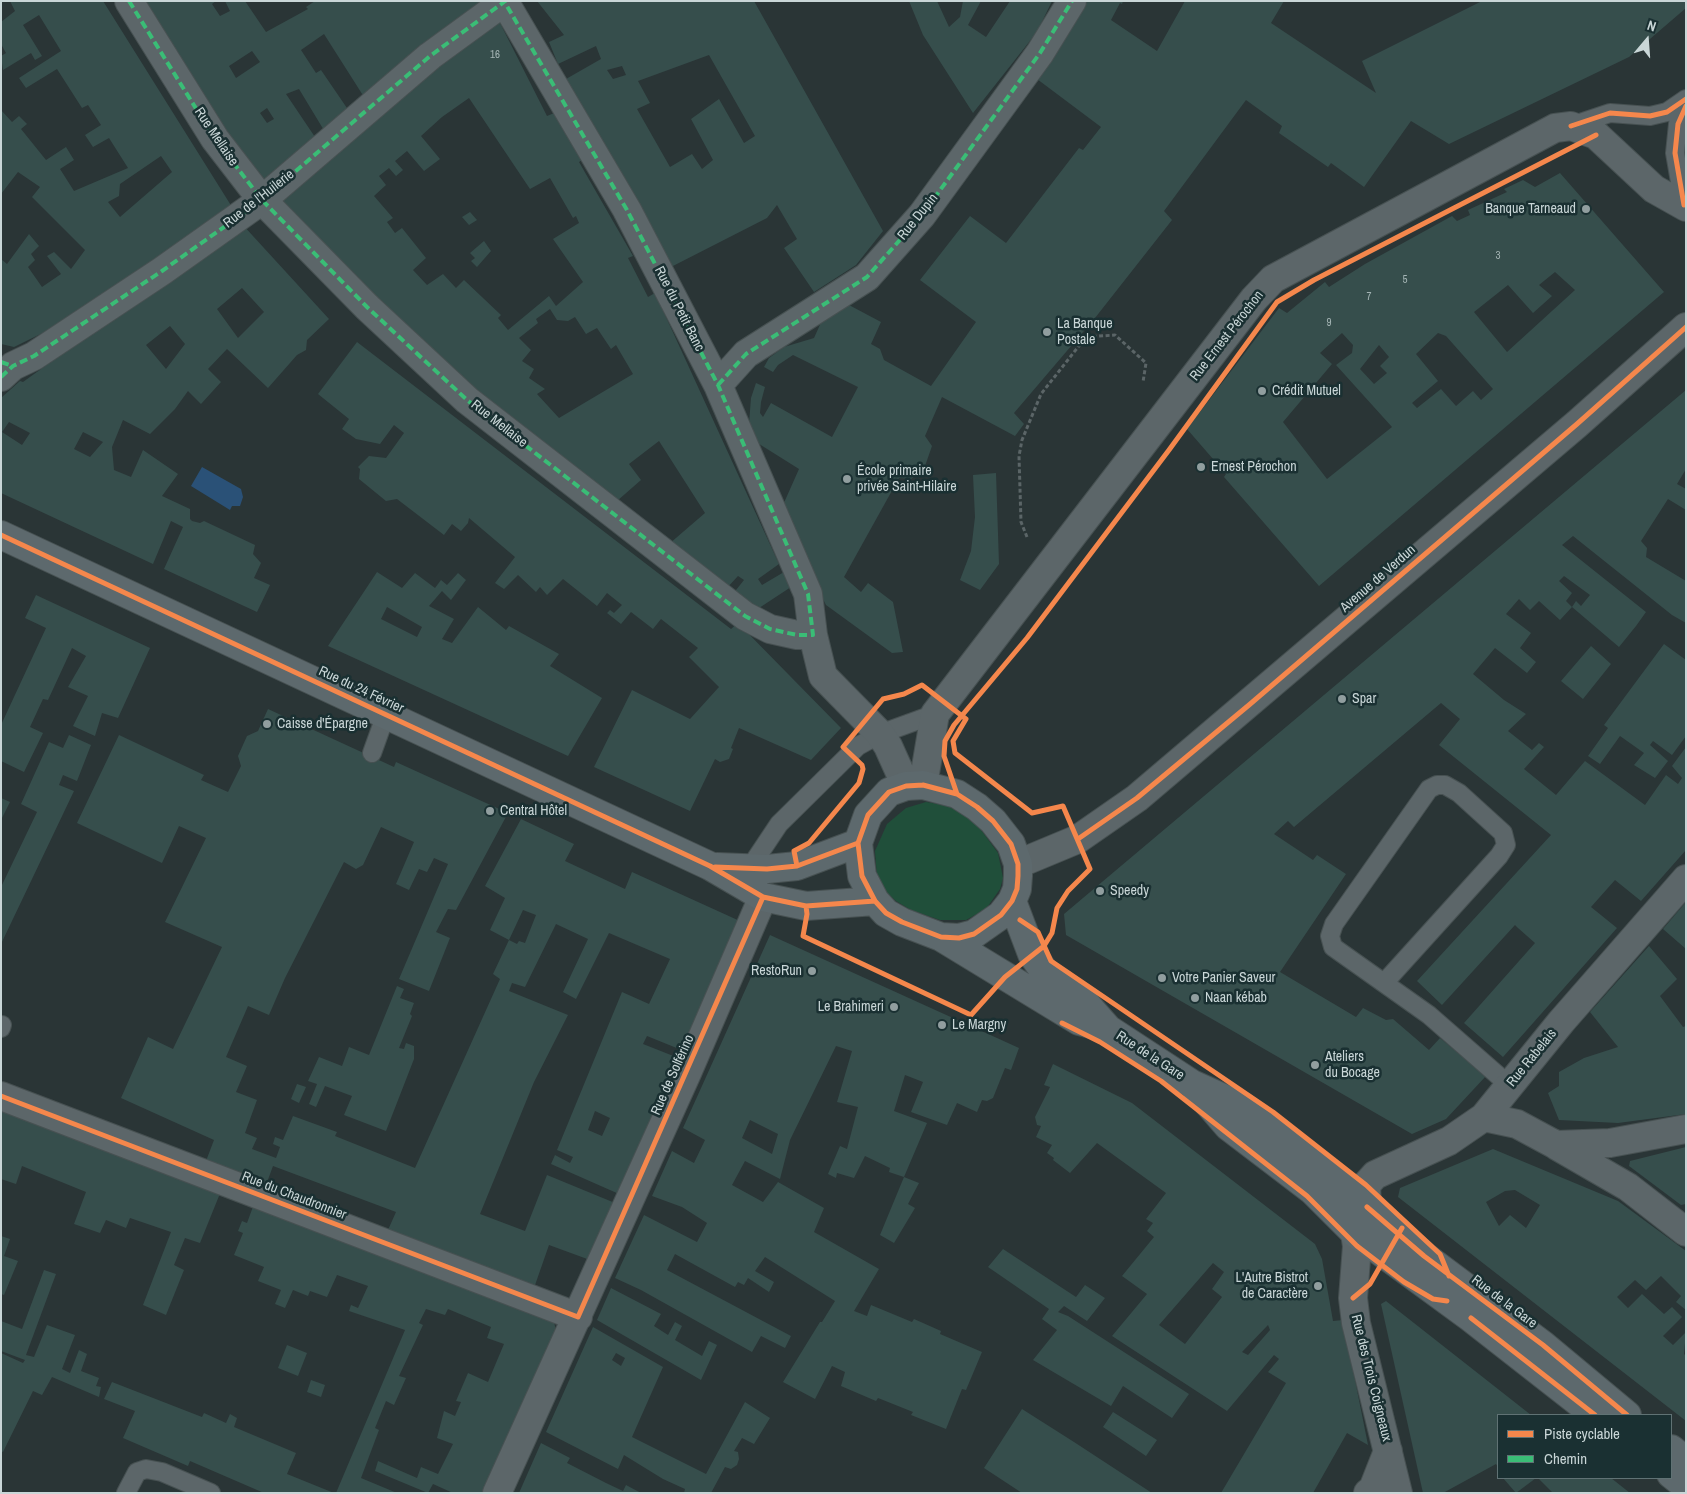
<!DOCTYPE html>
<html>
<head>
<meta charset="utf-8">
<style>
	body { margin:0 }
	#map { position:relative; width:1687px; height:1494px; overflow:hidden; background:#2a3536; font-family:"Archivo Narrow",sans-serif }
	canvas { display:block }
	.frame { position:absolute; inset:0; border:2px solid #c9d6d7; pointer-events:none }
	.legend { position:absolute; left:1497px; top:1414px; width:175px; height:65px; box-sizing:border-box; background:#1a3032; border:1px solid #607274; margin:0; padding:6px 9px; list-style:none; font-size:15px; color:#c9d6d7 }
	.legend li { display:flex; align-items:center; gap:10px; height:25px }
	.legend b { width:25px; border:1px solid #607274 }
	.north { position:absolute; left:1622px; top:15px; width:50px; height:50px; -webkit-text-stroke:4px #1a3032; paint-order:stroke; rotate:18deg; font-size:14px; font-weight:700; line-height:20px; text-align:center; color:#c9d6d7 }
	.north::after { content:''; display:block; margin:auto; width:18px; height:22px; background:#c9d6d7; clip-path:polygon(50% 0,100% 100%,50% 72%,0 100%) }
</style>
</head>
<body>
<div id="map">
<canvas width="1687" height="1494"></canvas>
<div class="frame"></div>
<ul class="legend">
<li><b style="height:6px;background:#f5874c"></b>Piste cyclable</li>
<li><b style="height:6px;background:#3abd76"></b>Chemin</li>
</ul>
<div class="north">N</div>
</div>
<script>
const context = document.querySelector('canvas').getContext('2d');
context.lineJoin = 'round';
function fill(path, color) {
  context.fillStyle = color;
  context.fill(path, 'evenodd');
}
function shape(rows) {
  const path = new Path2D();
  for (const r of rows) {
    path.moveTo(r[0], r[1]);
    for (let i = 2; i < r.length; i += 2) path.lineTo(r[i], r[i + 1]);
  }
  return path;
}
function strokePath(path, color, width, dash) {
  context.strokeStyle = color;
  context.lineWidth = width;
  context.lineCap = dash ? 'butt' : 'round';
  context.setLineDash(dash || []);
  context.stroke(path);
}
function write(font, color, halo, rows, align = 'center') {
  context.font = font + ' "Archivo Narrow",sans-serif';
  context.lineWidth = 5;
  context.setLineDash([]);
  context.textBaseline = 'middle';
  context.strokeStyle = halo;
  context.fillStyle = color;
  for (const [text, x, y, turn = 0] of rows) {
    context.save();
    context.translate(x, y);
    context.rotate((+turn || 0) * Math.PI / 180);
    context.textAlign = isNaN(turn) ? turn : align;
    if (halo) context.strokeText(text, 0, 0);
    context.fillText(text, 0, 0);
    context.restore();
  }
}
const green = shape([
	[926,802,951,806,965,814,976,823,998,853,1003,878,1000,889,986,909,966,920,940,920,911,910,896,901,884,890,877,877,875,851,887,824,906,808]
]);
const water = shape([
	[202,467,241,489,243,497,240,506,232,506,230,510,191,486]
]);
const building = shape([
	[10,1,103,1,232,207,65,322,14,347,1,344,1,259,7,264,29,234,39,246,31,254,35,260,28,267,42,287,61,274,47,256,54,252,71,269,85,250,32,197,40,187,18,172,1,194,1,110,12,122,19,116,27,124,21,129,46,160,66,147,74,160,60,169,74,191,128,168,109,138,93,147,85,135,101,125,88,105,82,108,57,69,26,88,19,78,61,51,39,15,23,25,42,56,35,60,31,53,3,70,1,56,6,53,1,44,1,22,15,11],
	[161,156,172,172,120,217,108,202,119,196,120,184],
	[135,1,216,1,212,4,220,16,230,11,225,1,245,1,266,32,308,9,306,7,315,1,485,1,364,97,324,34,301,50,316,73,321,70,349,111,325,132,299,89,286,94,317,140,262,188],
	[252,51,260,62,236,78,229,66],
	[267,108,274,119,267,123,260,113],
	[537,1,754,1,883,231,856,265,814,292,784,248,797,239,777,205,767,218,671,267,566,79,601,59,596,46,558,64,549,42,564,35],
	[709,55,755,136,744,143,719,99,691,119,713,160,702,169,692,154,670,167,637,109,650,103,638,81],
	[622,66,626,75,613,79,607,70],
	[909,1,937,1,949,27,960,17,963,1,981,1,968,25,986,37,1010,1,1052,1,1037,32,973,113,923,35],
	[1085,1,1123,1,1122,4,1120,3,1111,20,1157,51,1185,1,1284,1,1271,23,1376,93,1362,61,1482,1,1686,1,1686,8,1629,57,1449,144,1411,121,1364,187,1331,163,1328,167,1279,133,1282,126,1246,100,1164,211,1172,220,1095,318,1014,413,1024,424,1015,436,942,397,925,436,932,446,924,469,911,479,899,478,844,577,861,592,868,583,893,602,903,652,892,653,826,605,779,514,799,469,748,437,751,398,756,383,765,387,761,402,760,413,763,417,771,403,832,437,858,387,793,355,778,365,773,372,764,367,769,358,784,347,814,338,823,318,849,305,881,322,871,344,880,349,884,360,931,386,976,322,920,280,970,216,1006,243,1079,148,1083,150,1101,127,1033,76],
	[496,23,500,23,547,116,559,111,584,159,579,162,633,256,628,258,648,297,655,293,779,564,758,579,762,585,784,572,791,587,753,612,732,595,744,580,738,576,726,589,669,544,705,513,659,441,629,464,641,480,617,501,467,386,346,279,281,202,418,82],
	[469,98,530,189,550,178,573,218,576,216,579,223,553,239,583,282,556,306,549,296,508,330,498,318,501,315,464,280,456,288,443,274,427,285,413,270,426,258,402,228,395,233,387,222,393,218,374,196,386,185,379,176,389,168,396,176,403,170,395,161,407,151,424,171,440,159,421,136,442,117],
	[550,309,557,320,568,321,575,317,586,334,597,328,611,349,616,345,633,374,559,418,537,394,545,389,529,378,534,369,522,361,531,350,519,338,538,323,536,319],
	[1560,173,1664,292,1319,586,1224,477,1226,474,1187,429,1279,308,1287,313,1325,282,1329,287,1365,264,1452,216,1457,221,1470,215,1468,210,1507,192,1504,189,1523,180,1535,187],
	[1555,272,1575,290,1507,352,1474,312,1508,285,1533,313,1552,296,1539,285],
	[1342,333,1353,345,1352,353,1336,365,1392,427,1327,479,1283,422,1332,364,1320,353],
	[1438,333,1446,336,1493,389,1481,400,1473,391,1456,406,1441,389,1417,408,1412,403,1438,381,1416,354],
	[1379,345,1389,357,1380,366,1387,373,1374,384,1360,369],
	[470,212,477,220,469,225,462,217],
	[242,224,329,319,307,340,306,350,297,355,268,388,227,349,208,369,221,382,201,404,188,391,175,409,150,434,123,420,112,447,114,470,131,477,143,450,178,474,162,496,190,509,190,519,192,521,200,523,204,521,255,545,253,554,261,563,254,578,270,585,257,612,164,569,183,527,171,521,153,564,1,493,1,398,20,381,23,382],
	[242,288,264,312,238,338,217,309],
	[170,326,185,344,166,369,146,345],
	[9,422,30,433,22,445,2,432],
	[83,432,103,442,90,457,74,449],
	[484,241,491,251,477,267,471,261,475,258,470,253],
	[357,342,731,629,738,623,841,728,811,760,739,728,731,748,733,749,729,759,720,762,715,759,690,811,594,767,632,690,690,719,719,687,689,657,698,648,661,619,653,629,631,612,621,624,607,613,610,610,614,613,622,605,607,593,597,606,563,579,547,595,540,587,536,592,518,575,504,589,495,583,515,557,469,518,468,523,461,531,452,524,444,535,397,499,386,501,359,479,360,469,358,467,369,456,386,458,404,433,394,425,380,444,356,439,342,429,349,419,318,394],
	[1686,390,1686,469,1677,484,1686,489,1686,510,1668,499,1641,541,1647,548,1646,557,1686,581,1686,623,1672,615,1573,536,1562,545,1646,612,1636,626,1619,647,1572,607,1560,620,1539,601,1530,610,1519,599,1506,614,1531,633,1520,648,1536,662,1527,673,1495,648,1473,674,1504,700,1526,714,1508,731,1532,750,1539,743,1544,747,1524,769,1556,795,1585,761,1645,805,1666,775,1678,784,1682,778,1672,766,1686,747,1686,850,1641,901,1615,880,1591,907,1617,928,1503,1057,1464,1023,1535,943,1518,928,1515,925,1442,1005,1417,981,1551,835,1439,745,1460,719,1441,703,1294,827,1288,821,1274,834,1313,860,1317,855,1346,874,1280,972,1356,1017,1363,1008,1386,1020,1393,1019,1429,1050,1440,1038,1486,1076,1446,1119,1412,1134,1066,935,1064,914],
	[1564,576,1590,595,1581,606,1576,601,1572,607,1566,601,1572,593,1559,581],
	[996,473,999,564,980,590,960,580,971,551,975,517,973,475],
	[377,572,402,588,415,573,435,588,441,580,447,585,458,573,466,580,451,600,442,591,429,606,454,619,442,639,452,643,478,607,506,630,509,626,559,654,550,666,602,698,568,756,328,646],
	[387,607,422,627,417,637,381,619],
	[36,595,150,648,118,718,102,713,95,736,73,726,88,696,68,687,86,656,72,648,48,700,43,699,30,727,43,733,24,772,1,761,1,725,46,628,25,618],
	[1664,644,1686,660,1686,736,1672,755,1653,741,1650,745,1668,761,1655,778,1634,765,1644,753,1620,736,1600,764,1588,756,1608,728,1604,725],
	[1591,646,1611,664,1583,699,1561,681],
	[268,709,394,767,396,762,508,813,456,910,448,909,436,932,450,938,429,991,399,979,448,864,434,858,427,872,419,869,409,890,396,884,414,842,381,827,363,865,356,869,344,862,285,978,269,1015,248,1006,226,1057,247,1066,236,1092,257,1100,245,1133,257,1138,252,1149,276,1158,280,1147,273,1144,275,1137,283,1140,293,1116,337,1132,335,1136,415,1168,500,979,493,974,509,940,517,944,519,941,525,943,536,915,523,910,509,940,490,930,505,898,485,886,521,819,574,844,565,861,625,889,632,872,742,922,684,1051,647,1036,643,1044,681,1059,619,1194,551,1164,555,1155,570,1163,573,1157,557,1150,622,992,649,1004,670,959,609,933,576,999,563,992,588,939,556,924,525,987,512,983,509,991,568,1015,534,1082,480,1214,525,1231,547,1175,615,1203,590,1260,549,1245,534,1288,388,1230,396,1212,273,1166,266,1185,206,1161,214,1140,121,1098,148,1037,173,1049,222,947,165,922,206,838,179,826,162,863,77,823,119,735,204,775,201,780,228,792,241,766,238,756,247,736,258,731],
	[595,1111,610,1118,602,1136,588,1130],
	[69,735,91,745,77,781,63,775,59,785,74,791,1,944,1,887,37,812,21,804,49,742,63,748],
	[1,798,10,802,1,820],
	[1686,902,1686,949,1663,929],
	[770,935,1019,1048,1011,1070,1005,1068,993,1098,987,1101,982,1100,977,1112,957,1103,947,1125,911,1112,923,1082,905,1075,894,1111,927,1123,904,1177,889,1172,890,1168,865,1156,854,1178,837,1173,836,1178,828,1174,840,1146,847,1149,858,1107,837,1102,852,1051,836,1046,790,1140,780,1179,745,1161,732,1185,763,1202,778,1182,824,1208,814,1232,879,1269,854,1311,867,1316,871,1305,912,1322,914,1319,941,1331,940,1334,982,1352,966,1390,962,1389,946,1429,911,1415,913,1412,878,1398,876,1401,841,1386,845,1372,832,1366,815,1399,783,1382,820,1322,822,1322,835,1301,765,1257,755,1271,774,1282,769,1292,748,1278,744,1285,738,1282,735,1287,675,1254,667,1270,791,1336,785,1348,761,1336,752,1352,641,1290,615,1278,644,1215,697,1242,707,1223,682,1207,652,1196,672,1151,694,1163,705,1140,683,1128],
	[750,1120,778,1134,772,1154,742,1138],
	[1649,946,1677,979,1660,996,1683,1027,1686,1026,1686,1114,1618,1123,1559,1120,1548,1093,1559,1086,1559,1072,1584,1058,1618,1047,1590,1012],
	[397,986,404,989,400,998,414,1003,410,1014,412,1016,399,1048,404,1049,406,1043,414,1046,414,1059,386,1131,344,1115,352,1096,325,1086,316,1107,309,1104,317,1084,308,1081,319,1057,342,1066,349,1047,369,1055],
	[1053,1064,1132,1103,1315,1244,1322,1259,1333,1321,1343,1320,1368,1445,1347,1433,1313,1493,1221,1493,1286,1383,1268,1372,1279,1359,1274,1355,1227,1411,1112,1336,1147,1294,1122,1276,1154,1237,1147,1231,1153,1223,1146,1219,1166,1193,1097,1143,1070,1173,1053,1160,1054,1158,1047,1153,1052,1145,1036,1137,1041,1126,1037,1125,1035,1117,1050,1087,1044,1085],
	[1213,1263,1224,1272,1212,1289,1222,1297,1185,1344,1159,1325],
	[1268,1325,1270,1330,1248,1355,1242,1352],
	[297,1084,306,1087,299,1103,291,1099],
	[4,1110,149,1168,151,1165,221,1191,200,1243,185,1238,174,1265,184,1270,166,1315,143,1305,171,1232,130,1218,126,1228,106,1220,100,1233,74,1224,86,1192,22,1166,16,1184,1,1179,1,1111],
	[1686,1147,1686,1204,1681,1205,1629,1166,1630,1161],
	[1493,1149,1618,1201,1686,1251,1686,1310,1676,1302,1681,1296,1661,1276,1646,1290,1635,1280,1617,1297,1628,1308,1642,1294,1664,1314,1672,1307,1682,1317,1663,1336,1673,1345,1686,1332,1684,1354,1686,1356,1686,1421,1398,1197,1400,1188],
	[1515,1190,1540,1205,1526,1228,1510,1215,1499,1226,1486,1202,1505,1191],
	[904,1177,919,1183,908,1204,915,1208,894,1243,880,1235],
	[254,1204,554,1321,556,1332,486,1493,453,1493,433,1484,428,1493,375,1471,378,1461,417,1478,421,1467,438,1474,453,1444,437,1438,444,1411,455,1416,461,1402,456,1401,468,1373,488,1382,504,1344,487,1338,491,1327,448,1309,445,1315,426,1309,419,1323,423,1325,399,1376,406,1378,394,1405,386,1401,375,1428,379,1430,361,1478,397,1493,336,1493,405,1330,349,1311,351,1305,358,1308,368,1286,337,1275,327,1297,310,1291,308,1296,293,1290,285,1308,275,1304,281,1290,258,1281,264,1267,234,1255,243,1233,238,1231,242,1221,247,1223],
	[1,1236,10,1239,4,1256,18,1261,4,1295,1,1294],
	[1003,1249,1076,1297,1085,1285,1105,1298,1087,1321,1064,1306,1058,1312,1068,1316,1189,1394,1172,1418,1123,1386,1111,1406,1033,1360,1057,1330,1042,1319,1049,1309,988,1267],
	[44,1270,56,1274,26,1355,34,1357,47,1325,75,1335,62,1369,70,1373,79,1350,87,1354,81,1371,99,1378,96,1386,101,1387,99,1397,52,1377,42,1395,33,1391,3,1452,1,1451,1,1353,23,1363,25,1360,1,1351,1,1321,22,1329],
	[611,1288,661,1314,654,1326,668,1335,675,1322,682,1326,675,1340,702,1356,709,1341,717,1345,701,1380,597,1320],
	[1386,1301,1531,1415,1498,1415,1498,1467,1496,1464,1443,1493,1423,1493,1381,1304],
	[593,1327,663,1367,632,1437,706,1474,745,1402,770,1418,754,1444,742,1438,734,1451,738,1452,739,1459,737,1465,731,1469,725,1467,711,1493,684,1493,685,1489,663,1479,624,1455,618,1469,546,1432],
	[616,1353,625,1358,621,1366,612,1360],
	[287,1345,307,1353,298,1376,278,1368],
	[311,1380,325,1385,321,1397,307,1392],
	[112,1382,202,1417,204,1413,226,1423,230,1414,237,1418,234,1427,296,1453,287,1474,334,1493,264,1493,190,1461,188,1466,123,1438,135,1411,104,1399],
	[1022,1409,1074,1442,1152,1493,1022,1493,984,1468],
	[1113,1412,1157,1440,1146,1456,1103,1427],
	[541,1443,570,1458,567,1463,606,1483,623,1491,626,1485,641,1493,519,1493],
	[1503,1478,1536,1478,1516,1493],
	[1538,1478,1611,1478,1630,1493,1553,1493]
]);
const path = shape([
	[1027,537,1021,522,1019,456,1022,440,1041,394,1086,337,1115,335,1146,363,1143,382]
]);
const lane = shape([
	[1571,126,1610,113,1650,116,1667,112,1686,99],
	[1684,205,1675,153,1678,124,1686,106],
	[372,753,386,714],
	[749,869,779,824,858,746,880,734,935,714],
	[1384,983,1499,856,1506,845,1503,833,1459,793,1445,785,1437,785,1429,789,1334,924,1330,936,1333,947,1429,1015,1509,1085],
	[1,1028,2,1025],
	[126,1493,137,1472,146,1469,162,1472,211,1493]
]);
const street = shape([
	[129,1,215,139,262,200,367,307,467,400,745,616,770,629,797,635,813,635],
	[504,1,627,210,718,385,808,594,813,635,823,676,880,734,888,746,906,786],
	[1,377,13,366,34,356,162,271,262,200,430,56,504,2],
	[718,385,746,354,867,277,922,215,1040,53,1072,1],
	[923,785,935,714,1254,299,1273,279,1555,128,1571,126,1596,135,1654,189,1686,207],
	[1018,864,1078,839,1137,798,1577,424,1686,327],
	[1,1096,578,1317],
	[1484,1117,1517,1124,1556,1145,1610,1143,1686,1129],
	[1557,1146,1628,1187,1686,1232],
	[1367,1207,1366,1185,1375,1175,1449,1141,1484,1117,1561,1022,1686,879],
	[1355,1233,1357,1246,1353,1298,1356,1323,1398,1493],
	[497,1493,687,1073,763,897],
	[1368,1493,1373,1489,1388,1451]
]);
const secondary = shape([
	[1,535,710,866,763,897,806,906,875,901],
	[923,785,957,794,977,807,993,821,1011,844,1018,864,1018,876,1017,889,1012,901,1001,915,974,934,959,938,941,937,902,922,886,913,875,901,862,876,858,843,868,815,889,792,906,786,923,785],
	[717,867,767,869,797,866,858,843],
	[1012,901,1032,954,1046,974,1086,1004,1108,1029,1192,1084,1243,1107,1289,1141,1424,1256,1543,1345,1627,1415],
	[941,937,1079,1021,1103,1027],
	[1196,1089,1228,1126,1312,1190,1355,1233,1471,1318,1595,1415],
	[1671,1449,1686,1461],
	[1671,1474,1686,1486]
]);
const quiet = shape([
	[129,1,215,139,262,200,367,307,467,400,745,616,770,629,797,635,813,635,808,594,718,385,627,210,504,1],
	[1,362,13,366],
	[1,377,13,366,34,356,162,271,262,200,430,56,504,2],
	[718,385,746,354,867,277,922,215,1040,53,1072,1]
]);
const cycleway = shape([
	[1571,126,1610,113,1650,116,1667,112,1686,99],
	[1684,205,1675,153,1678,124,1686,106],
	[1,535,710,866,763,897,806,906,875,901],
	[923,785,957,794,977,807,993,821,1011,844,1018,864,1018,876,1017,889,1012,901,1001,915,974,934,959,938,941,937,902,922,886,913,875,901,862,876,858,843,868,815,889,792,906,786,923,785],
	[957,794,944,756,945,741,954,725,1027,638,1169,450,1277,302,1314,280,1596,135],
	[1078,839,1137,798,1249,705,1577,424,1686,327],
	[797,866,794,851,809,843,859,783,863,769,862,765,843,747,883,699,904,694,922,685,966,719,953,741,955,753,1032,813,1063,806,1090,869,1068,891,1057,908,1052,933,1044,946,1005,977,971,1015,803,936,807,914,806,906],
	[715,867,767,869,797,866,858,843],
	[1020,920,1038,932,1051,961,1273,1112,1366,1185,1440,1254,1449,1276],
	[1062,1023,1100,1042,1161,1081,1307,1196,1357,1246,1404,1282,1433,1299,1447,1301],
	[1,1096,578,1317,763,897],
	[1367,1207,1424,1256,1543,1345,1627,1415],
	[1353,1298,1370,1284,1402,1228],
	[1471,1318,1595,1415]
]);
const markers = [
	[1586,209,5,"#919e9f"],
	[1047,332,5,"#919e9f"],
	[1262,391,5,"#919e9f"],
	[1201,467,5,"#919e9f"],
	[847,479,5,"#919e9f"],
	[1342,699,5,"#919e9f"],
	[267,724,5,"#919e9f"],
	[490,811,5,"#919e9f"],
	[1100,891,5,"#919e9f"],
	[812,971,5,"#919e9f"],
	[1162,978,5,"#919e9f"],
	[1195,998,5,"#919e9f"],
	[894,1007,5,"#919e9f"],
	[942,1025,5,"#919e9f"],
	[1315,1065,5,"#919e9f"],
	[1318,1286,5,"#919e9f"]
];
const numberNames = [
	["16",495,55],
	["3",1498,256],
	["5",1405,280],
	["7",1369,297],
	["9",1329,323]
];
const streetNames = [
	["Rue Mellaise",216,137,56],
	["Rue de l'Huilerie",259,199,-38],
	["Rue Dupin",918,217,-51],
	["Rue du Petit Banc",679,309,63],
	["Rue Ernest Pérochon",1227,336,-52],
	["Rue Mellaise",499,424,38],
	["Avenue de Verdun",1378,579,-41],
	["Rue du 24 Février",361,690,25],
	["Rue de la Gare",1150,1056,33],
	["Rue Rabelais",1532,1058,-51],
	["Rue de Solférino",673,1075,-66],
	["Rue du Chaudronnier",294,1196,21],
	["Rue de la Gare",1504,1302,37],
	["Rue des Trois Coigneaux",1371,1378,76]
];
const poiNames = [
	["Banque Tarneaud",1576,209,"right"],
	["La Banque",1057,324],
	["Postale",1057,340],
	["Crédit Mutuel",1272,391],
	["Ernest Pérochon",1211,467],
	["École primaire",857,471],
	["privée Saint-Hilaire",857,487],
	["Spar",1352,699],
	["Caisse d'Épargne",277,724],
	["Central Hôtel",500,811],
	["Speedy",1110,891],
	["RestoRun",802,971,"right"],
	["Votre Panier Saveur",1172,978],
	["Naan kébab",1205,998],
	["Le Brahimeri",884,1007,"right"],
	["Le Margny",952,1025],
	["Ateliers",1325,1057],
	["du Bocage",1325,1073],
	["L'Autre Bistrot",1308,1278,"right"],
	["de Caractère",1308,1294,"right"]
];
fill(green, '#204f3a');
fill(water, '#2a5177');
fill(building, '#364e4c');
strokePath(lane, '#475152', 20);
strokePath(street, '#475152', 30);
strokePath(secondary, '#475152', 30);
strokePath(path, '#5b6567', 3, [4, 2.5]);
strokePath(lane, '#5c6669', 18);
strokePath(street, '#5c6669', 28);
strokePath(secondary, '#5d696d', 28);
strokePath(quiet, '#3abd76', 4, [8, 4]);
strokePath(cycleway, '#f5874c', 5);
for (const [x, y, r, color] of markers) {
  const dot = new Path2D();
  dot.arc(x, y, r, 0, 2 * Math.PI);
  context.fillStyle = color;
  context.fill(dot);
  strokePath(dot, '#1a3032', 2);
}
write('11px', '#a4b4b4', null, numberNames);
write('14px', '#c9d6d7', '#1a3032', streetNames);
write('14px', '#c9d6d7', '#1a3032', poiNames, 'left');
</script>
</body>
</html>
